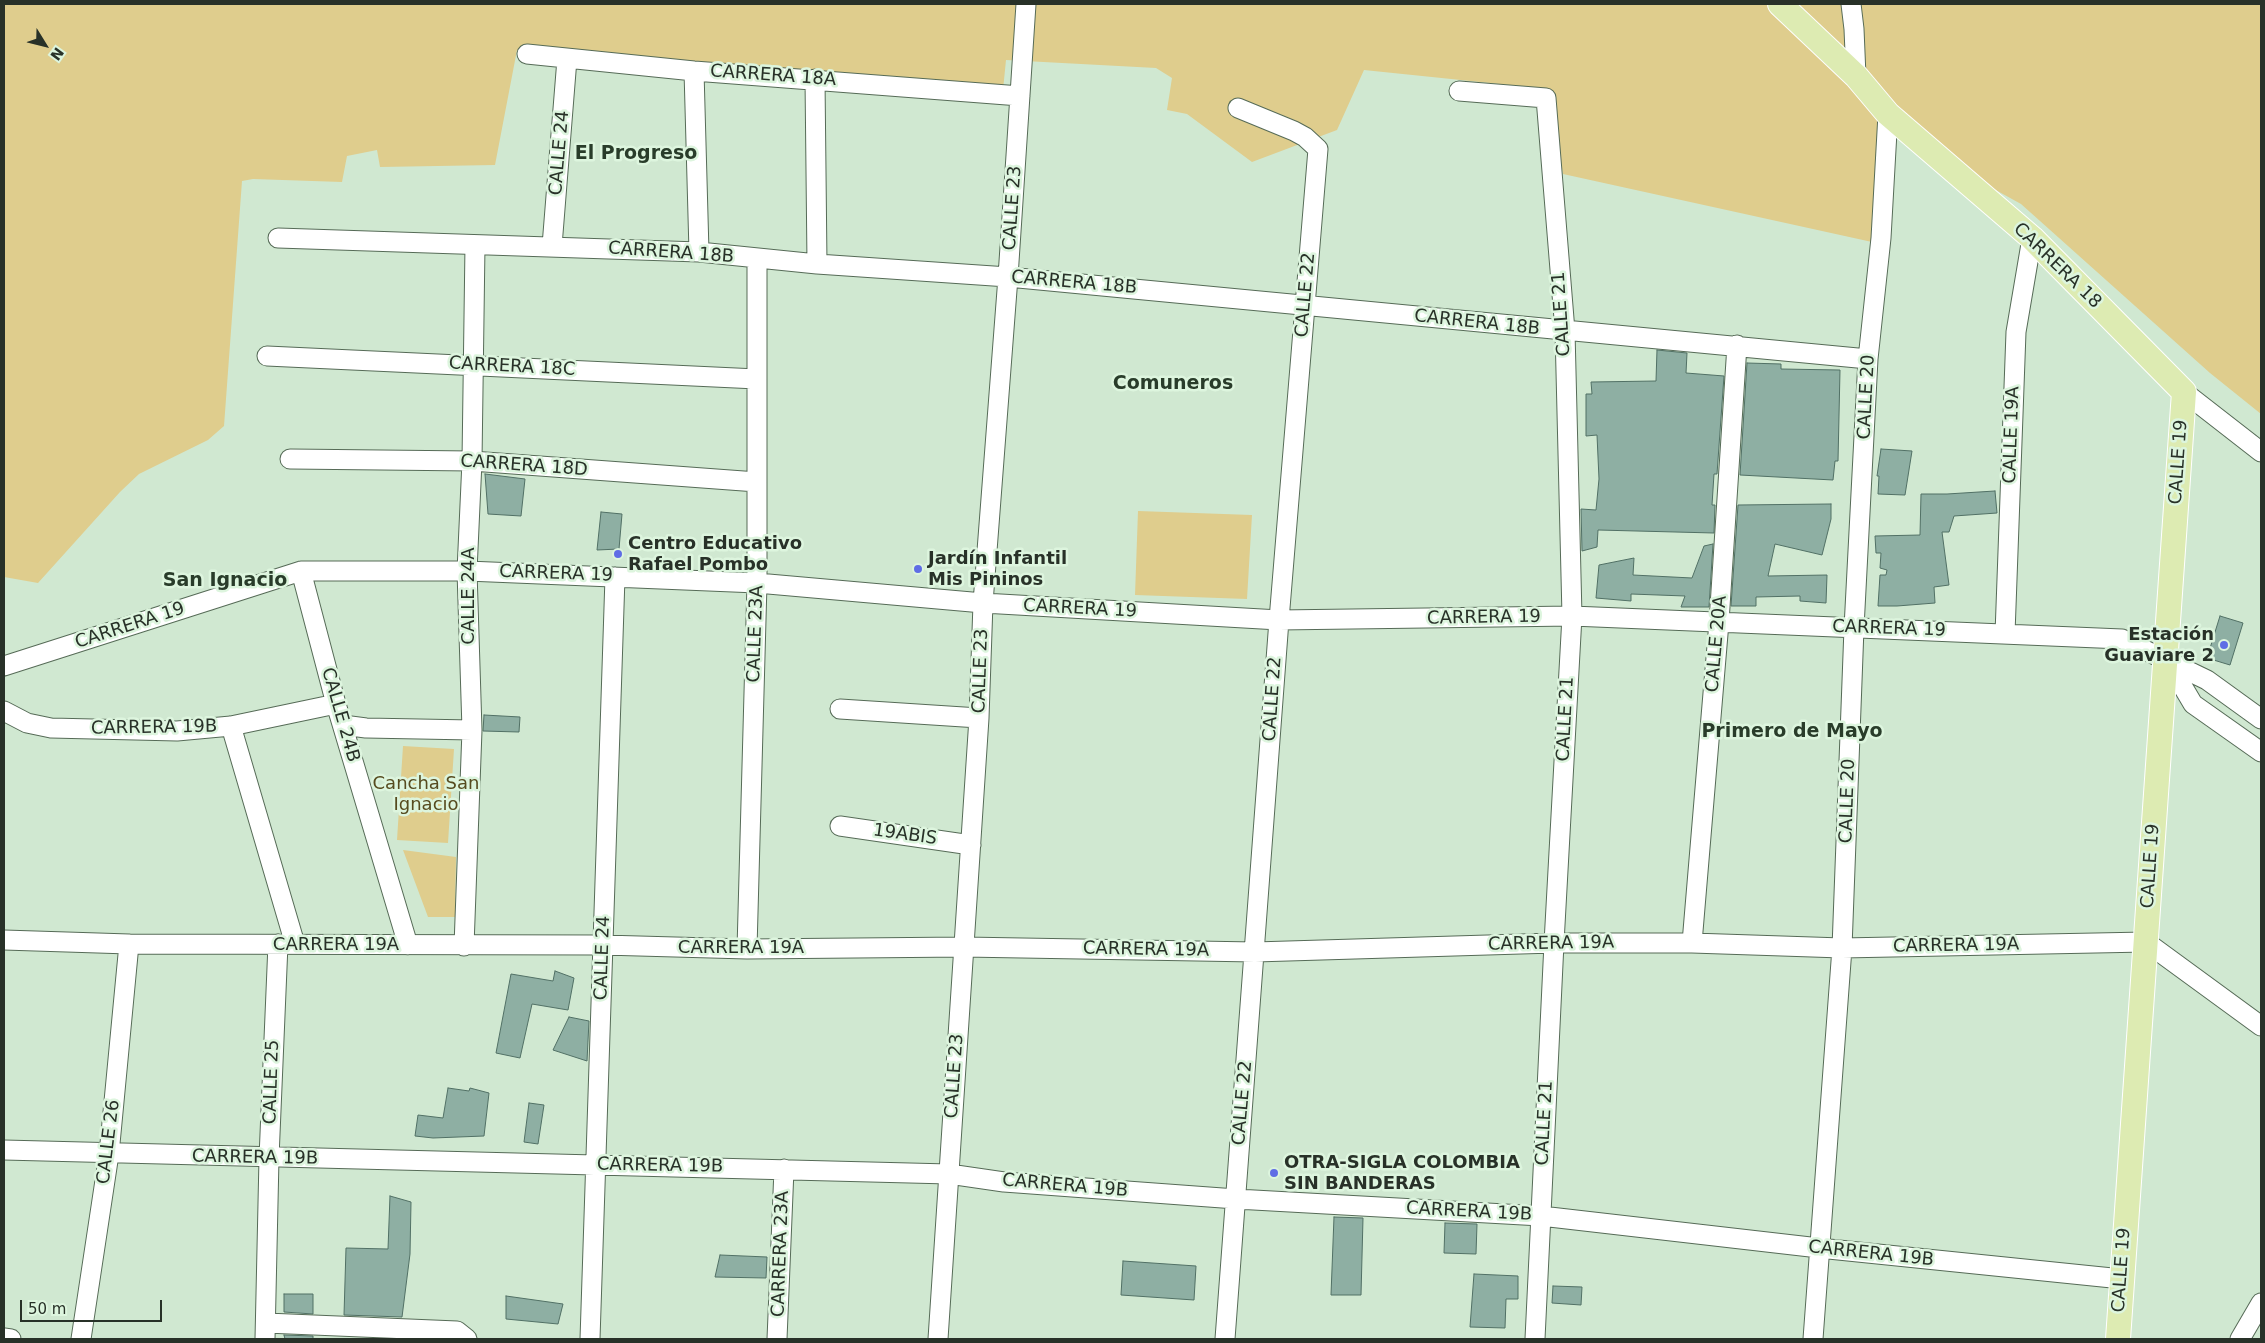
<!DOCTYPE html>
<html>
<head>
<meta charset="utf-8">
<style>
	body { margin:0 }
	#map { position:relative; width:2265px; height:1343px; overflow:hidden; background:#d0e8d1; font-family:"DejaVu Sans",sans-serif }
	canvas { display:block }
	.frame { position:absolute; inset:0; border:5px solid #283128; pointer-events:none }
	.north { position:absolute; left:20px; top:20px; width:50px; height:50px; -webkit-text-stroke:4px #ddf5de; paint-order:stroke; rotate:126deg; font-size:14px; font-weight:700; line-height:20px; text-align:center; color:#283128 }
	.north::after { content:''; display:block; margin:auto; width:18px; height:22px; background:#283128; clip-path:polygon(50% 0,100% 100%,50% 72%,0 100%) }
	.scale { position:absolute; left:20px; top:1300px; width:142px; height:22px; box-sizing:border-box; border:2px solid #283128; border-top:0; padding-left:6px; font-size:15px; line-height:18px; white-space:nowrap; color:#283128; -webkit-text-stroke:4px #ddf5de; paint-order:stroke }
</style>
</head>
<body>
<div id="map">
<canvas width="2265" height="1343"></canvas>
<div class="frame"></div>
<div class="north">N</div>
<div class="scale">50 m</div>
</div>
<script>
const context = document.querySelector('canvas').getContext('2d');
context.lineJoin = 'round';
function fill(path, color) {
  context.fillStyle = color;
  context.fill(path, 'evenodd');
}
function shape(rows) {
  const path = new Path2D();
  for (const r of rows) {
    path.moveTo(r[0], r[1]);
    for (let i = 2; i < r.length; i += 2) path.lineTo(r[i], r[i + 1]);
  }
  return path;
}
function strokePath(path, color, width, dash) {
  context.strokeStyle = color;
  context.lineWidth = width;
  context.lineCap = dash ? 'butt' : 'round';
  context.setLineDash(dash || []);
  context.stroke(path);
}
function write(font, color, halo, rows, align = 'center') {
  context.font = font + ' "DejaVu Sans",sans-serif';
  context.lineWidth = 5;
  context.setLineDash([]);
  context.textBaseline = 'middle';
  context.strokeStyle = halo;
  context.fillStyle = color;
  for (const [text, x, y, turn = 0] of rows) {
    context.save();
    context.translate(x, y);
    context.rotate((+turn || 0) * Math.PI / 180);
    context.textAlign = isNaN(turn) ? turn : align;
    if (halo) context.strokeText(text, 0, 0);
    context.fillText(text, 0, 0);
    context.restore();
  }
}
const green = shape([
	[4,4,2261,4,2261,414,2210,373,2021,204,1896,135,1872,242,1563,174,1548,89,1364,70,1337,130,1252,162,1187,114,1167,110,1172,78,1156,68,1006,60,1003,90,588,59,517,50,495,165,380,167,377,150,347,156,342,182,253,179,242,181,224,426,208,440,139,474,120,492,38,583,4,577],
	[1138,511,1252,515,1247,599,1135,595],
	[403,746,454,749,448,843,397,840],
	[403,850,456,857,455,917,428,917]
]);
const building = shape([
	[1657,350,1687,353,1686,373,1724,376,1717,474,1714,474,1712,505,1715,505,1714,533,1598,530,1597,547,1582,551,1581,509,1596,510,1599,479,1597,435,1586,436,1586,394,1592,394,1591,382,1656,381,1657,350],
	[1747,363,1781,364,1781,369,1840,370,1838,461,1835,461,1833,480,1740,475,1747,363],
	[1881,449,1912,451,1905,495,1878,494,1879,476,1877,476,1881,449],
	[485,474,525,479,521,516,488,514,485,474],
	[1995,491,1997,513,1954,516,1949,532,1942,532,1949,585,1934,587,1935,603,1897,606,1878,606,1880,575,1886,575,1887,570,1880,568,1881,553,1876,553,1875,536,1920,535,1921,494,1947,494,1995,491],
	[1831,504,1831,519,1822,555,1775,544,1768,576,1827,575,1826,603,1800,601,1800,596,1756,597,1756,606,1731,606,1738,505,1831,504],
	[601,512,622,514,619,549,597,550,601,512],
	[1713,544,1709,607,1681,607,1685,596,1631,594,1631,601,1596,598,1599,565,1634,558,1633,575,1692,578,1704,546,1713,544],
	[2220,616,2243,623,2230,665,2207,658,2220,616],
	[484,715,520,717,519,732,483,731,484,715],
	[555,971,574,978,568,1010,532,1004,520,1058,496,1053,511,974,553,981,555,971],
	[569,1017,589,1021,587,1061,553,1050,569,1017],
	[448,1088,469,1091,470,1088,489,1093,484,1136,433,1138,415,1136,418,1115,443,1118,448,1088],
	[529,1103,544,1105,538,1144,524,1142,529,1103],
	[390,1196,411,1202,410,1254,402,1317,344,1315,346,1248,388,1249,390,1196],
	[1334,1217,1363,1218,1361,1295,1331,1295,1334,1217],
	[1445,1223,1477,1224,1476,1254,1444,1253,1445,1223],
	[720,1255,767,1257,766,1278,715,1277,720,1255],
	[1123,1261,1196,1266,1194,1300,1121,1295,1123,1261],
	[1474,1274,1518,1276,1518,1299,1506,1299,1505,1328,1470,1327,1474,1274],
	[1553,1286,1582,1287,1581,1305,1552,1303,1553,1286],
	[284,1294,313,1294,313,1314,284,1312,284,1294],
	[506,1296,563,1304,558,1324,506,1319,506,1296],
	[284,1335,313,1336,313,1339,285,1339,284,1335]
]);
const minor = shape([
	[1851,4,1854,29,1856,76],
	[527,54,694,71,1020,96],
	[694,71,699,252],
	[815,79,817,264],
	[1459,91,1546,98,1565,331,1572,616,1554,943,1535,1339],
	[278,238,699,252,817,264,1008,277,1868,359],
	[552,246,567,59],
	[267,356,757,379],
	[2184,392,2261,452],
	[290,459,472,461,757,482],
	[301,571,336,704,408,945],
	[2005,634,2016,332,2032,238],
	[2167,660,2193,704,2261,752],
	[4,666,301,571,467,571,757,583,983,603,1279,620,1572,616,2122,639,2207,680,2261,719],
	[840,709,979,718],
	[4,711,27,723,51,728,177,731,231,726,336,704],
	[343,725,366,728,472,730],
	[231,726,295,944],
	[840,826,971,845],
	[4,940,129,944,603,945,747,949,964,947,1255,952,1554,943,1692,943,1842,948,2146,942,2261,1026],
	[1692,943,1719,622,1737,345],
	[464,946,472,730,467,571,472,461,475,245],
	[747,949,757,583,757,259],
	[4,1150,949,1174,1004,1182,1236,1199,1541,1216,1819,1248,2122,1279],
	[266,1323,457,1331,467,1339],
	[4,1338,11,1339],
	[81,1339,109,1154,129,944],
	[265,1339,269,1158,278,944],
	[590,1339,615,577],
	[777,1339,784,1169],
	[938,1339,979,718,983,603,1008,277,1026,4],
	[1225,1339,1279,620,1318,149,1305,137,1294,131,1238,108],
	[1813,1339,1842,948,1854,628,1868,359,1881,238,1888,114],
	[2240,1339,2261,1303]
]);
const major = shape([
	[1780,4,1856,76,1888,114,2032,238,2184,392,2118,1339]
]);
const markers = [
	[618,554,5,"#5f6de5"],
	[918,569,5,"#5f6de5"],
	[2224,645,5,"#5f6de5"],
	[1274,1173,5,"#5f6de5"]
];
const streetNames = [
	["CARRERA 18A",773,76,4],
	["CALLE 24",560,153,-85],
	["CALLE 23",1013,208,-86],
	["CARRERA 18B",671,253,4],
	["CARRERA 18",2057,266,44],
	["CARRERA 18B",1074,283,5],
	["CALLE 22",1306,295,-85],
	["CALLE 21",1562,314,-94],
	["CARRERA 18B",1477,323,6],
	["CARRERA 18C",512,367,3],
	["CALLE 20",1867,397,-87],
	["CALLE 19A",2012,435,-88],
	["CALLE 19",2179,462,-86],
	["CARRERA 18D",524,466,4],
	["CARRERA 19",556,574,2],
	["CALLE 24A",469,596,-90],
	["CARRERA 19",1080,609,3],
	["CARRERA 19",1484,618,-1],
	["CARRERA 19",130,626,-18],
	["CARRERA 19",1889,629,2],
	["CALLE 23A",756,634,-88],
	["CALLE 20A",1717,644,-85],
	["CALLE 23",981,671,-88],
	["CALLE 22",1273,699,-86],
	["CALLE 24B",340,715,74],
	["CALLE 21",1566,719,-87],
	["CARRERA 19B",154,728,-1],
	["CALLE 20",1848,801,-88],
	["19ABIS",905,835,8],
	["CALLE 19",2151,866,-86],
	["CARRERA 19A",1551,944,-1],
	["CARRERA 19A",336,945],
	["CARRERA 19A",1956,946,-1],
	["CARRERA 19A",741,948],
	["CARRERA 19A",1146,950,1],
	["CALLE 24",603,958,-88],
	["CALLE 23",955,1076,-86],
	["CALLE 25",272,1082,-88],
	["CALLE 22",1243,1103,-85],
	["CALLE 21",1545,1123,-87],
	["CALLE 26",109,1142,-83],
	["CARRERA 19B",255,1158,1],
	["CARRERA 19B",660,1166,1],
	["CARRERA 19B",1065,1186,5],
	["CARRERA 19B",1469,1212,3],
	["CARRERA 23A",781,1254,-88],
	["CARRERA 19B",1871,1254,6],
	["CALLE 19",2122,1270,-86]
];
const poiNames = [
	["Centro Educativo",628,544],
	["Rafael Pombo",628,565],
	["Jardín Infantil",928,559],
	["Mis Pininos",928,580],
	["Estación",2214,635,"right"],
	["Guaviare 2",2214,656,"right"],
	["OTRA-SIGLA COLOMBIA",1284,1163],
	["SIN BANDERAS",1284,1184]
];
const parkNames = [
	["Cancha San",426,784],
	["Ignacio",426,805]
];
const neighbourhoodNames = [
	["El Progreso",636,154],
	["Comuneros",1173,384],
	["San Ignacio",225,581],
	["Primero de Mayo",1792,732]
];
fill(green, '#dfcd8d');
fill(building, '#8eafa3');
strokePath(building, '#517065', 1);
strokePath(minor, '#566b57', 21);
strokePath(major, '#fff', 26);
strokePath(minor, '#fff', 19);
strokePath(major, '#ddebb2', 24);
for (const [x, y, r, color] of markers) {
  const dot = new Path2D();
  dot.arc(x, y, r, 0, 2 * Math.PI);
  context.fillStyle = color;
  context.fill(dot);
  strokePath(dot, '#ddf5de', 2);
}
write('18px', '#283128', '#ddf5de', streetNames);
write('bold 18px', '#283128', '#ddf5de', poiNames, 'left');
write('18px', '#564b1f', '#ddf5de', parkNames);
write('bold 19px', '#293c2a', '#ddf5de', neighbourhoodNames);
</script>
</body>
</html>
